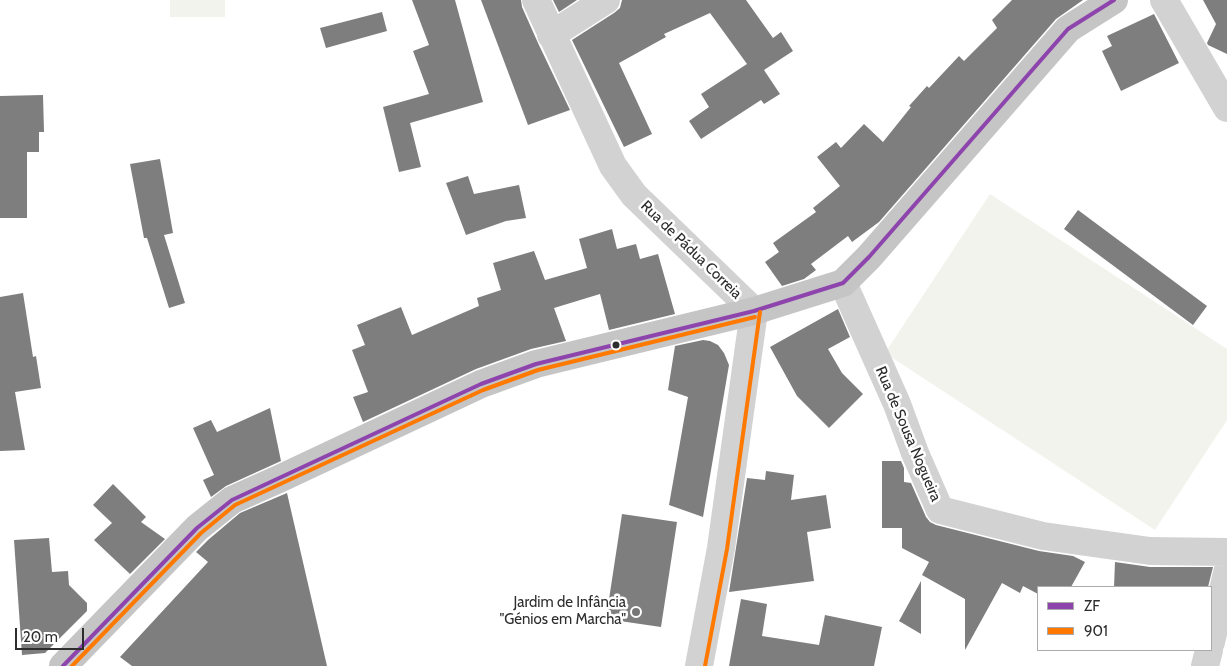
<!DOCTYPE html>
<html>
<head>
<meta charset="utf-8">
<style>
	body { margin:0 }
	#map { position:relative; width:1227px; height:666px; overflow:hidden; background:#fff; font-family:Cabin,sans-serif }
	canvas { display:block }
	.legend { position:absolute; left:1037px; top:586px; width:175px; height:65px; box-sizing:border-box; background:#fff; border:1px solid #ababab; margin:0; padding:6px 9px; list-style:none; font-size:15px; color:#2d2d2d }
	.legend li { display:flex; align-items:center; gap:10px; height:25px }
	.legend b { width:25px; border:1px solid #ababab }
	.scale { position:absolute; left:15px; top:628px; width:69px; height:22px; box-sizing:border-box; border:2px solid #2d2d2d; border-top:0; padding-left:6px; font-size:15px; line-height:18px; white-space:nowrap; color:#2d2d2d; -webkit-text-stroke:4px #fff; paint-order:stroke }
</style>
</head>
<body>
<div id="map">
<canvas width="1227" height="666"></canvas>
<ul class="legend">
<li><b style="height:6px;background:#8e44ad"></b>ZF</li>
<li><b style="height:6px;background:#ff7900"></b>901</li>
</ul>
<div class="scale">20 m</div>
</div>
<script>
const context = document.querySelector('canvas').getContext('2d');
context.lineJoin = 'round';
function fill(path, color) {
  context.fillStyle = color;
  context.fill(path, 'evenodd');
}
function shape(rows) {
  const path = new Path2D();
  for (const r of rows) {
    path.moveTo(r[0], r[1]);
    for (let i = 2; i < r.length; i += 2) path.lineTo(r[i], r[i + 1]);
  }
  return path;
}
function strokePath(path, color, width, dash) {
  context.strokeStyle = color;
  context.lineWidth = width;
  context.lineCap = dash ? 'butt' : 'round';
  context.setLineDash(dash || []);
  context.stroke(path);
}
function write(font, color, halo, rows, align = 'center') {
  context.font = font + ' Cabin,sans-serif';
  context.lineWidth = 5;
  context.setLineDash([]);
  context.textBaseline = 'middle';
  context.strokeStyle = halo;
  context.fillStyle = color;
  for (const [text, x, y, turn = 0] of rows) {
    context.save();
    context.translate(x, y);
    context.rotate((+turn || 0) * Math.PI / 180);
    context.textAlign = isNaN(turn) ? turn : align;
    if (halo) context.strokeText(text, 0, 0);
    context.fillText(text, 0, 0);
    context.restore();
  }
}
const green = shape([
	[170,0,225,0,225,17,170,17],
	[990,194,1227,349,1227,420,1155,530,885,353]
]);
const building = shape([
	[412,0,455,0,483,102,410,123,421,167,399,172,383,107,429,94,413,51,429,45],
	[481,0,521,0,522,7,538,43,570,110,528,125],
	[553,0,577,0,559,12],
	[622,0,746,0,773,38,781,32,793,51,764,70,780,94,764,104,761,100,701,139,689,121,709,107,701,94,747,64,710,13,664,34,666,37,619,63,652,134,624,147,572,40,614,13,620,8],
	[1012,0,1083,0,1056,19,879,222,852,242,848,236,811,264,816,270,804,279,782,286,765,262,779,252,773,243,816,212,813,208,840,186,817,157,836,142,841,148,864,124,883,142,911,107,909,106,927,86,929,88,959,56,964,61,997,28,992,20],
	[1203,0,1227,0,1227,54,1208,45,1207,43,1216,24],
	[382,12,387,31,326,48,320,28],
	[1154,14,1179,63,1121,91,1102,51,1112,46,1107,36],
	[43,95,44,132,39,132,39,152,27,152,27,218,0,218,0,96],
	[160,159,173,233,164,235,185,303,169,308,147,238,144,238,130,164],
	[468,176,474,194,519,185,526,218,506,221,466,235,446,183],
	[1078,210,1207,306,1193,325,1064,229],
	[612,229,617,249,636,244,640,259,658,254,675,314,609,330,600,294,554,308,566,341,531,349,476,369,363,422,353,397,368,392,352,350,365,345,357,325,401,307,412,335,479,306,477,298,501,290,493,263,534,251,545,280,587,268,579,239],
	[23,293,33,357,36,356,41,388,15,392,25,450,0,451,0,297],
	[838,309,850,337,828,349,842,373,863,394,829,428,797,396,770,347],
	[703,340,710,341,718,345,724,353,729,365,703,517,669,505,688,397,668,390,675,346],
	[270,408,281,461,226,486,211,497,203,480,214,475,193,428,211,420,217,432],
	[882,461,901,461,904,468,904,482,911,483,926,517,930,522,936,525,1039,551,1073,556,1085,562,1071,587,1038,587,1038,594,1023,586,1020,593,1002,583,965,650,965,599,922,575,929,562,902,548,902,528,882,528],
	[766,471,794,475,791,500,826,495,831,528,807,532,814,581,729,592,747,478,765,480],
	[113,484,146,517,141,522,165,539,130,574,94,540,112,523,93,505],
	[287,493,327,666,132,666,120,657,208,562,196,552,208,540,240,513],
	[622,514,677,522,661,627,606,619],
	[49,538,52,572,68,571,69,585,87,603,87,611,45,653,22,655,14,540],
	[1115,562,1150,567,1213,567,1208,587,1114,587],
	[921,581,921,634,899,621],
	[741,599,767,604,762,636,819,645,825,615,882,627,874,666,729,666]
]);
const minor = shape([
	[536,0,613,166,634,195,754,311,721,548,699,666],
	[1164,0,1227,108],
	[551,35,606,0],
	[843,283,897,404,915,453,940,510,1043,536,1150,551,1227,552],
	[1211,642,1227,573],
	[1205,666,1209,650]
]);
const major = shape([
	[63,666,197,528,232,500,279,479,481,384,536,364,754,311,843,283,869,257,1068,29,1114,0]
]);
const bus1 = shape([
	[63,666,197,528,232,500,481,384,536,364,754,311,843,283,869,257,1068,29,1114,0]
]);
const bus2 = shape([
	[72,666,201,533,235,505,483,390,538,370,755,317],
	[705,666,727,549,760,312]
]);
const markers = [
	[616,345,4.5,"#2d2d2d"],
	[636,612,5,"#767676"]
];
const streetNames = [
	["Rua de Pádua Correia",691,250,44],
	["Rua de Sousa Nogueira",908,434,67]
];
const poiNames = [
	["Jardim de Infância",626,603],
	["\"Génios em Marcha\"",626,620]
];
fill(green, '#f1f3ec');
fill(building, '#7e7e7e');
strokePath(minor, '#d2d2d2', 28);
strokePath(major, '#c5c5c5', 28);
strokePath(bus1, '#8e44ad', 4);
strokePath(bus2, '#ff7900', 4);
for (const [x, y, r, color] of markers) {
  const dot = new Path2D();
  dot.arc(x, y, r, 0, 2 * Math.PI);
  context.fillStyle = color;
  context.fill(dot);
  strokePath(dot, '#fff', 2);
}
write('15px', '#2d2d2d', '#fff', streetNames);
write('15px', '#2d2d2d', '#fff', poiNames, 'right');
</script>
</body>
</html>
